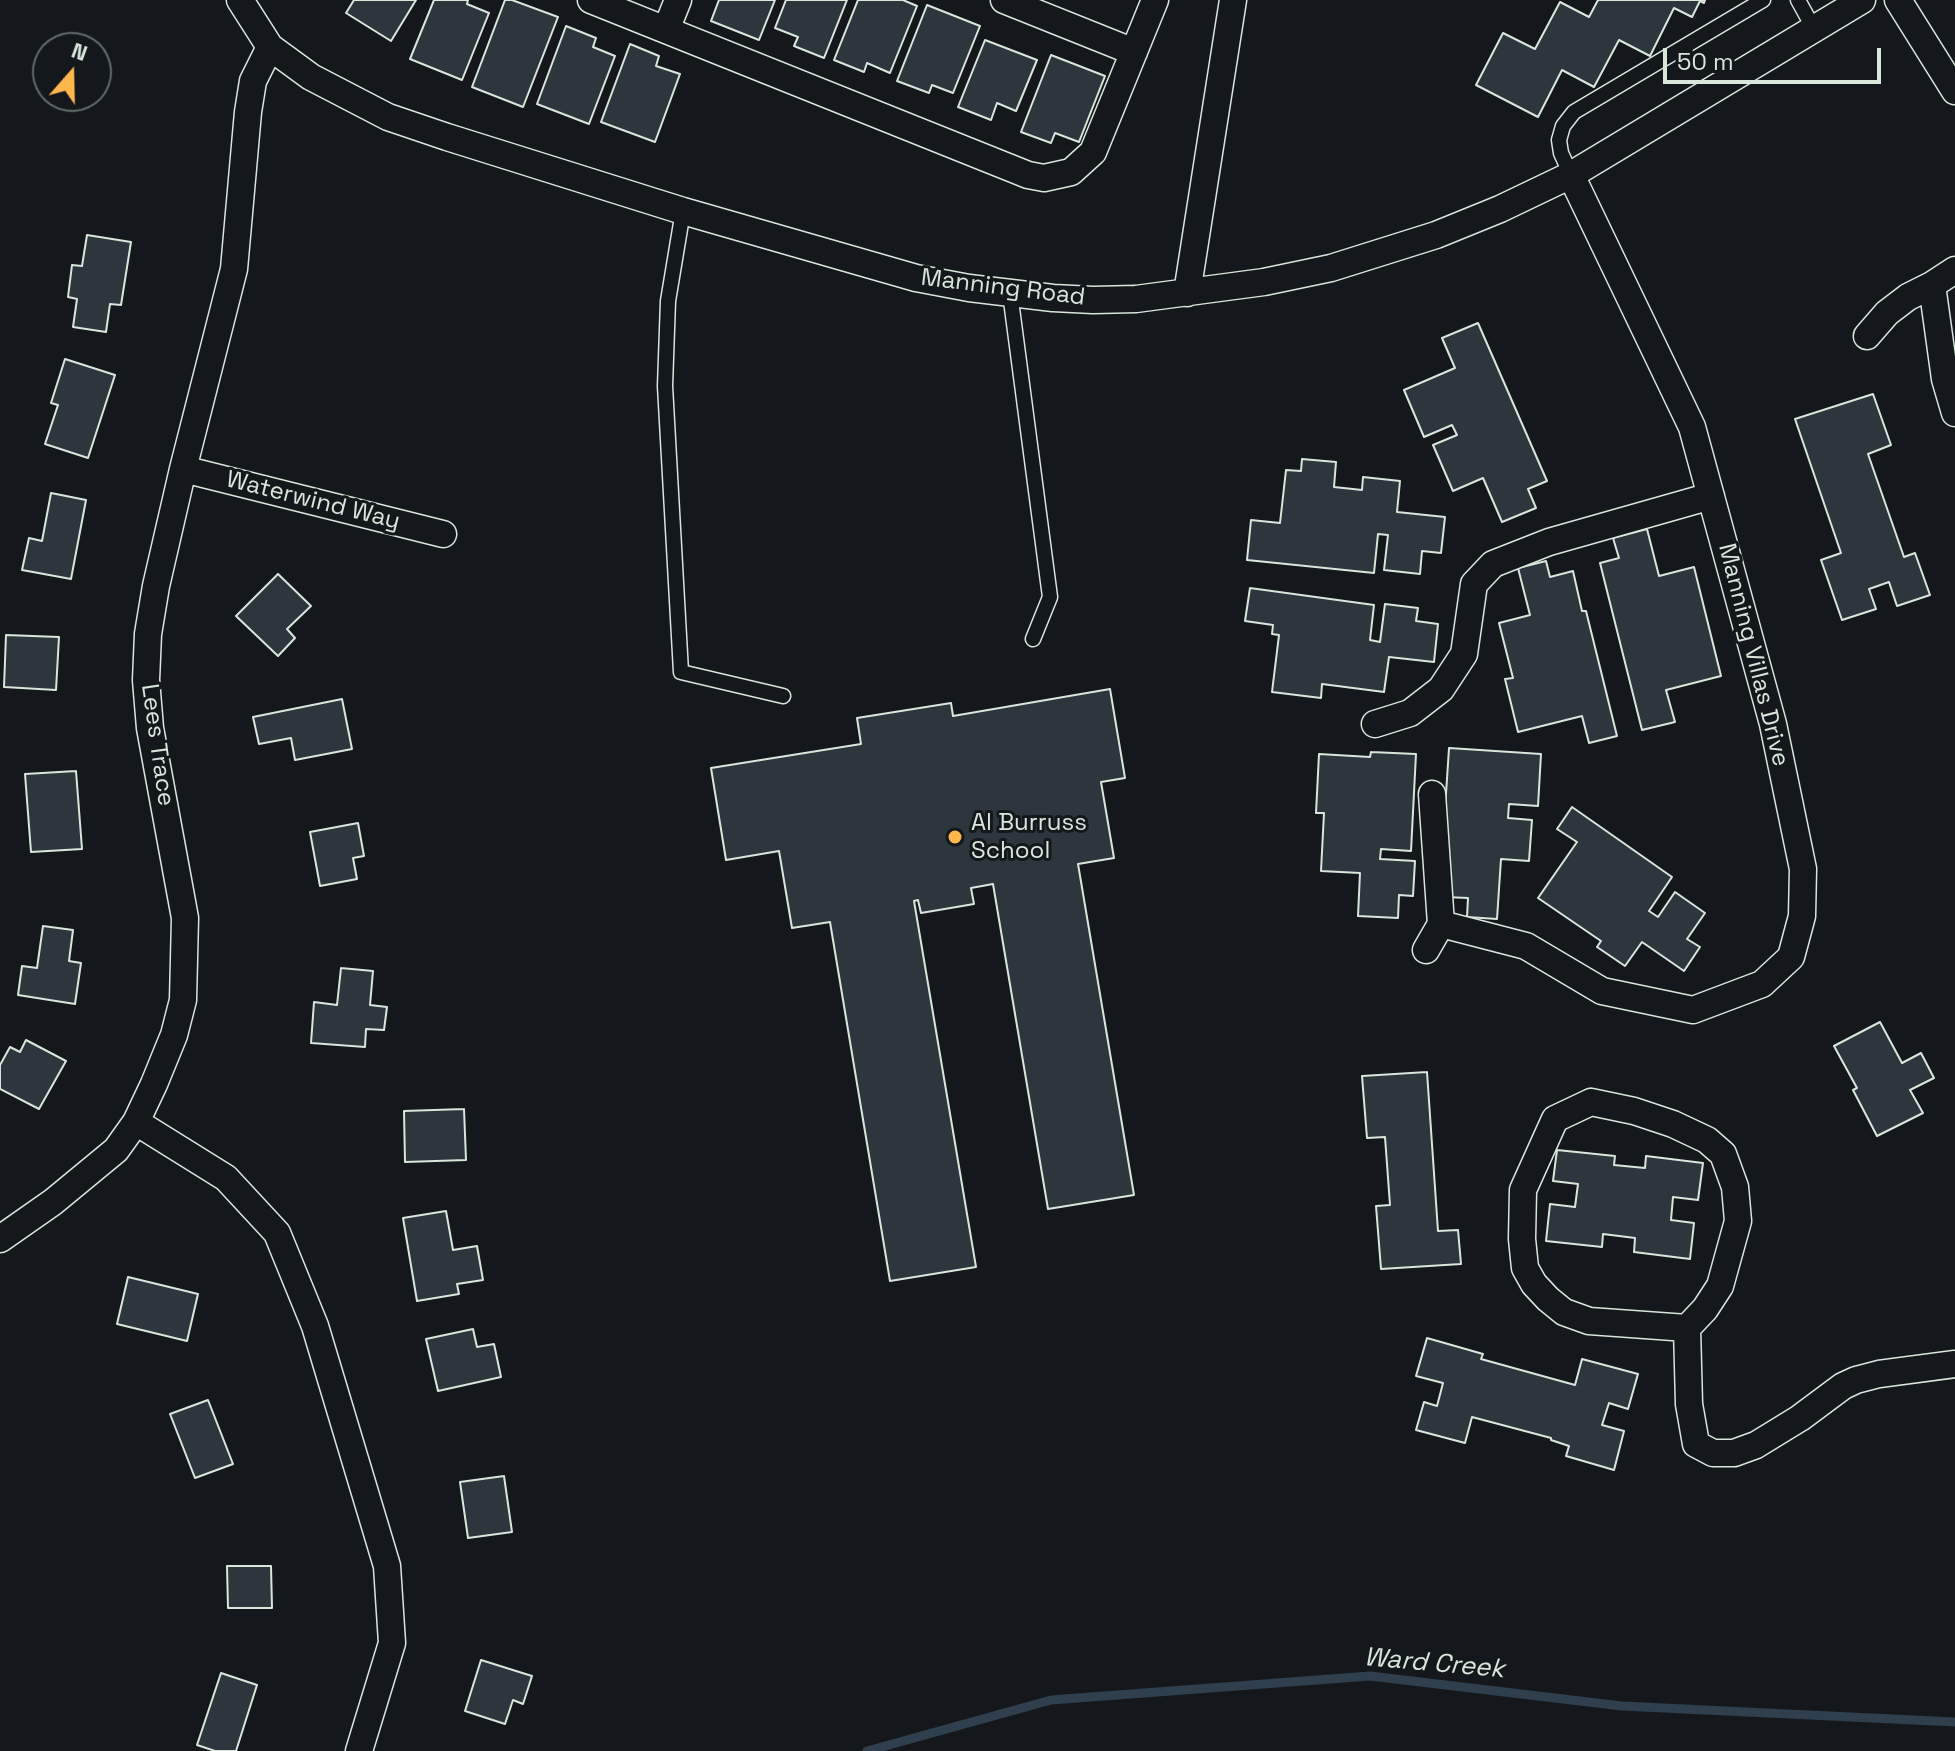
<!DOCTYPE html>
<html>
<head>
<meta charset="utf-8">
<style>
	body { margin:0 }
	#map { position:relative; width:1955px; height:1751px; overflow:hidden; background:#14181c; font-family:"Space Grotesk",sans-serif }
	canvas { display:block }
	.north { position:absolute; left:32px; top:32px; width:80px; height:80px; box-sizing:border-box; background:#14181c; border:2px solid #626a69; border-radius:50%; rotate:20deg; font-size:22px; font-weight:700; line-height:32px; text-align:center; color:#d8e6dc }
	.north::after { content:''; display:block; margin:auto; width:28px; height:36px; background:#ffb74d; clip-path:polygon(50% 0,100% 100%,50% 72%,0 100%) }
	.scale { position:absolute; left:1663px; top:48px; width:218px; height:36px; box-sizing:border-box; border:4px solid #d8e6dc; border-top:0; padding-left:10px; font-size:24px; line-height:28px; white-space:nowrap; color:#d8e6dc; -webkit-text-stroke:6px #14181c; paint-order:stroke }
</style>
</head>
<body>
<div id="map">
<canvas width="1955" height="1751"></canvas>
<div class="north">N</div>
<div class="scale">50 m</div>
</div>
<script>
const context = document.querySelector('canvas').getContext('2d');
context.lineJoin = 'round';
function shape(rows) {
  const path = new Path2D();
  for (const r of rows) {
    path.moveTo(r[0], r[1]);
    for (let i = 2; i < r.length; i += 2) path.lineTo(r[i], r[i + 1]);
  }
  return path;
}
function strokePath(path, color, width, dash) {
  context.strokeStyle = color;
  context.lineWidth = width;
  context.lineCap = dash ? 'butt' : 'round';
  context.setLineDash(dash || []);
  context.stroke(path);
}
function fill(path, color) {
  context.fillStyle = color;
  context.fill(path, 'evenodd');
}
function write(font, color, halo, rows, align = 'center') {
  context.font = font + ' "Space Grotesk",sans-serif';
  context.lineWidth = 6;
  context.setLineDash([]);
  context.textBaseline = 'middle';
  context.strokeStyle = halo;
  context.fillStyle = color;
  for (const [text, x, y, turn = 0] of rows) {
    context.save();
    context.translate(x, y);
    context.rotate((+turn || 0) * Math.PI / 180);
    context.textAlign = isNaN(turn) ? turn : align;
    if (halo) context.strokeText(text, 0, 0);
    context.fillText(text, 0, 0);
    context.restore();
  }
}
const stream = shape([
	[867,1751,1051,1700,1370,1676,1622,1706,1955,1722]
]);
const building = shape([
	[354,0,416,0,391,41,346,13,354,0],
	[434,0,468,0,467,4,489,13,462,80,410,59,434,0],
	[505,0,512,0,558,17,523,107,472,87,505,0],
	[719,0,775,0,759,40,711,21,719,0],
	[786,0,847,0,824,58,794,46,798,37,775,28,786,0],
	[858,0,903,0,917,6,890,73,867,63,864,72,834,60,858,0],
	[1598,0,1705,0,1704,3,1700,1,1692,17,1674,8,1650,56,1619,40,1594,87,1562,70,1538,117,1476,85,1503,33,1535,49,1560,2,1589,17,1598,0],
	[927,5,980,26,953,93,932,85,929,93,897,81,927,5],
	[566,26,596,38,593,47,615,56,589,124,537,104,566,26],
	[985,40,1037,60,1016,111,997,103,991,120,958,107,985,40],
	[630,44,659,56,656,66,680,74,655,142,601,122,630,44],
	[1051,55,1105,76,1079,142,1055,133,1051,143,1021,132,1051,55],
	[87,235,131,242,121,305,110,304,106,332,73,327,77,299,68,297,72,265,82,266,87,235],
	[1478,323,1547,481,1528,489,1536,508,1502,522,1483,478,1453,491,1433,445,1457,435,1452,425,1424,437,1404,390,1455,368,1442,338,1478,323],
	[65,359,115,375,88,458,45,444,58,405,51,403,65,359],
	[1873,394,1891,445,1868,454,1904,557,1915,553,1930,595,1897,606,1889,582,1869,589,1876,609,1842,620,1821,560,1841,553,1795,419,1873,394],
	[1302,459,1336,462,1334,487,1362,490,1363,477,1400,481,1397,512,1445,517,1441,553,1422,551,1420,574,1384,570,1388,535,1378,534,1374,573,1247,560,1251,520,1280,523,1286,470,1301,471,1302,459],
	[51,493,86,500,71,579,22,570,29,538,42,541,51,493],
	[1647,529,1659,576,1694,567,1721,676,1666,690,1675,722,1642,730,1600,563,1619,558,1613,538,1647,529],
	[1546,561,1550,577,1573,571,1582,611,1586,611,1617,736,1589,743,1582,716,1518,732,1505,679,1513,678,1499,623,1530,615,1518,568,1546,561],
	[278,574,311,606,287,629,295,638,278,656,236,616,278,574],
	[1250,588,1374,605,1370,640,1380,642,1385,604,1418,608,1416,621,1438,624,1434,662,1389,657,1384,692,1322,684,1321,698,1272,692,1279,635,1272,634,1273,625,1245,621,1250,588],
	[6,635,59,637,56,690,4,687,6,635],
	[1110,689,1125,778,1101,782,1114,858,1078,864,1134,1195,1048,1209,993,884,971,888,974,904,921,913,918,900,914,901,976,1267,890,1281,830,922,792,928,779,851,726,860,711,768,861,744,857,718,951,703,953,716,1110,689],
	[342,699,352,749,295,760,291,738,259,744,253,717,342,699],
	[1449,748,1541,754,1538,806,1509,804,1508,818,1532,820,1529,861,1501,859,1497,919,1467,917,1468,898,1445,897,1442,855,1449,748],
	[1371,752,1416,754,1411,851,1381,849,1380,859,1415,861,1413,896,1399,895,1398,918,1358,916,1360,873,1321,871,1324,813,1316,813,1319,754,1370,757,1371,752],
	[76,771,82,849,31,852,25,774,76,771],
	[1572,807,1672,877,1649,911,1658,917,1675,892,1705,913,1687,939,1700,947,1684,971,1642,942,1625,966,1597,947,1601,941,1538,898,1577,842,1557,829,1572,807],
	[358,823,364,856,353,858,357,879,320,886,310,832,358,823],
	[43,926,73,930,69,961,81,963,75,1004,18,995,22,966,37,968,43,926],
	[341,968,373,971,370,1005,387,1007,384,1030,366,1029,365,1047,311,1043,314,1002,337,1005,341,968],
	[1880,1022,1902,1063,1921,1053,1934,1078,1910,1090,1923,1113,1877,1136,1853,1090,1857,1088,1834,1046,1880,1022],
	[26,1040,66,1061,39,1109,0,1089,0,1065,10,1047,20,1052,26,1040],
	[1427,1072,1438,1231,1458,1230,1461,1264,1381,1269,1376,1206,1390,1205,1385,1137,1367,1138,1362,1076,1427,1072],
	[464,1109,466,1160,405,1162,404,1111,464,1109],
	[1557,1150,1615,1156,1614,1165,1645,1168,1646,1156,1703,1163,1698,1200,1673,1197,1671,1220,1694,1223,1690,1259,1634,1252,1635,1238,1603,1234,1602,1247,1546,1241,1550,1204,1575,1207,1578,1184,1553,1181,1557,1150],
	[446,1211,453,1250,477,1246,483,1280,457,1284,459,1294,417,1301,403,1218,446,1211],
	[128,1277,198,1294,187,1341,117,1324,128,1277],
	[473,1329,477,1347,494,1344,501,1377,438,1391,426,1339,473,1329],
	[1427,1338,1483,1354,1481,1359,1575,1385,1582,1359,1638,1374,1628,1409,1609,1403,1602,1425,1624,1431,1614,1470,1566,1456,1569,1446,1551,1440,1551,1438,1472,1417,1465,1443,1416,1430,1424,1402,1437,1406,1443,1383,1416,1376,1427,1338],
	[208,1400,233,1464,195,1478,170,1414,208,1400],
	[504,1476,512,1532,468,1538,460,1482,504,1476],
	[227,1566,271,1566,272,1608,228,1608,227,1566],
	[481,1660,532,1676,523,1704,513,1700,505,1724,465,1711,481,1660],
	[221,1673,257,1685,236,1751,215,1751,197,1745,221,1673]
]);
const service = shape([
	[1798,0,1814,29],
	[1571,175,1561,153,1559,140,1563,126,1574,112,1763,0],
	[683,211,668,301,665,386,681,672,783,696],
	[1010,293,1050,597,1033,639]
]);
const minor = shape([
	[240,0,270,47,311,77,388,117,447,137,683,211,916,278,969,288,1053,298,1093,300,1136,299,1264,282,1331,268,1436,235,1500,209,1571,175,1862,0],
	[591,0,1028,175,1044,178,1071,172,1093,152,1155,0],
	[1004,0,1134,52],
	[1898,0,1955,91],
	[666,30,678,0],
	[1932,285,1945,379,1955,413],
	[1187,293,1233,0],
	[1867,336,1887,313,1908,297,1932,285,1955,270],
	[183,469,443,534],
	[1375,724,1410,713,1441,689,1464,654,1474,584,1493,564,1549,542,1711,496],
	[1432,794,1441,924],
	[1426,950,1441,924,1526,946,1602,991,1693,1010,1762,984,1791,957,1802,916,1803,869,1773,724,1692,427,1571,175],
	[1591,1102,1634,1111,1673,1124,1707,1140,1723,1154,1735,1187,1738,1221,1720,1286,1705,1309,1687,1328,1589,1321,1564,1312,1548,1299,1534,1284,1525,1268,1522,1239,1523,1190,1555,1119,1591,1102],
	[136,1122,226,1178,277,1233,315,1326,387,1566,392,1643,359,1751],
	[0,1239,53,1202,116,1150,136,1122,154,1084,174,1035,183,1000,185,918,150,728,146,680,148,634,156,586,183,469,234,269,248,112,253,81,270,47],
	[1687,1328,1689,1404,1696,1444,1713,1453,1734,1453,1756,1445,1800,1418,1843,1386,1856,1380,1879,1374,1955,1364]
]);
const markers = [
	[955,837,8,"#ffb74d"]
];
const streetNames = [
	["Manning Road",1003,288,7],
	["Waterwind Way",313,501,14],
	["Manning Villas Drive",1753,655,76],
	["Lees Trace",157,745,82]
];
const poiNames = [
	["Al Burruss",971,823],
	["School",971,851]
];
const waterNames = [
	["Ward Creek",1434,1664,5]
];
strokePath(stream, '#2f3f4d', 9);
fill(building, '#2c363c');
strokePath(building, '#d8e6dc', 2);
strokePath(service, '#d8e6dc', 17);
strokePath(minor, '#d8e6dc', 29);
strokePath(service, '#14181c', 14);
strokePath(minor, '#14181c', 26);
for (const [x, y, r, color] of markers) {
  const dot = new Path2D();
  dot.arc(x, y, r, 0, 2 * Math.PI);
  context.fillStyle = color;
  context.fill(dot);
  strokePath(dot, '#14181c', 3);
}
write('24px', '#d8e6dc', '#14181c', streetNames);
write('24px', '#d8e6dc', '#14181c', poiNames, 'left');
write('italic 26px', '#d8e6dc', '#14181c', waterNames);
</script>
</body>
</html>
